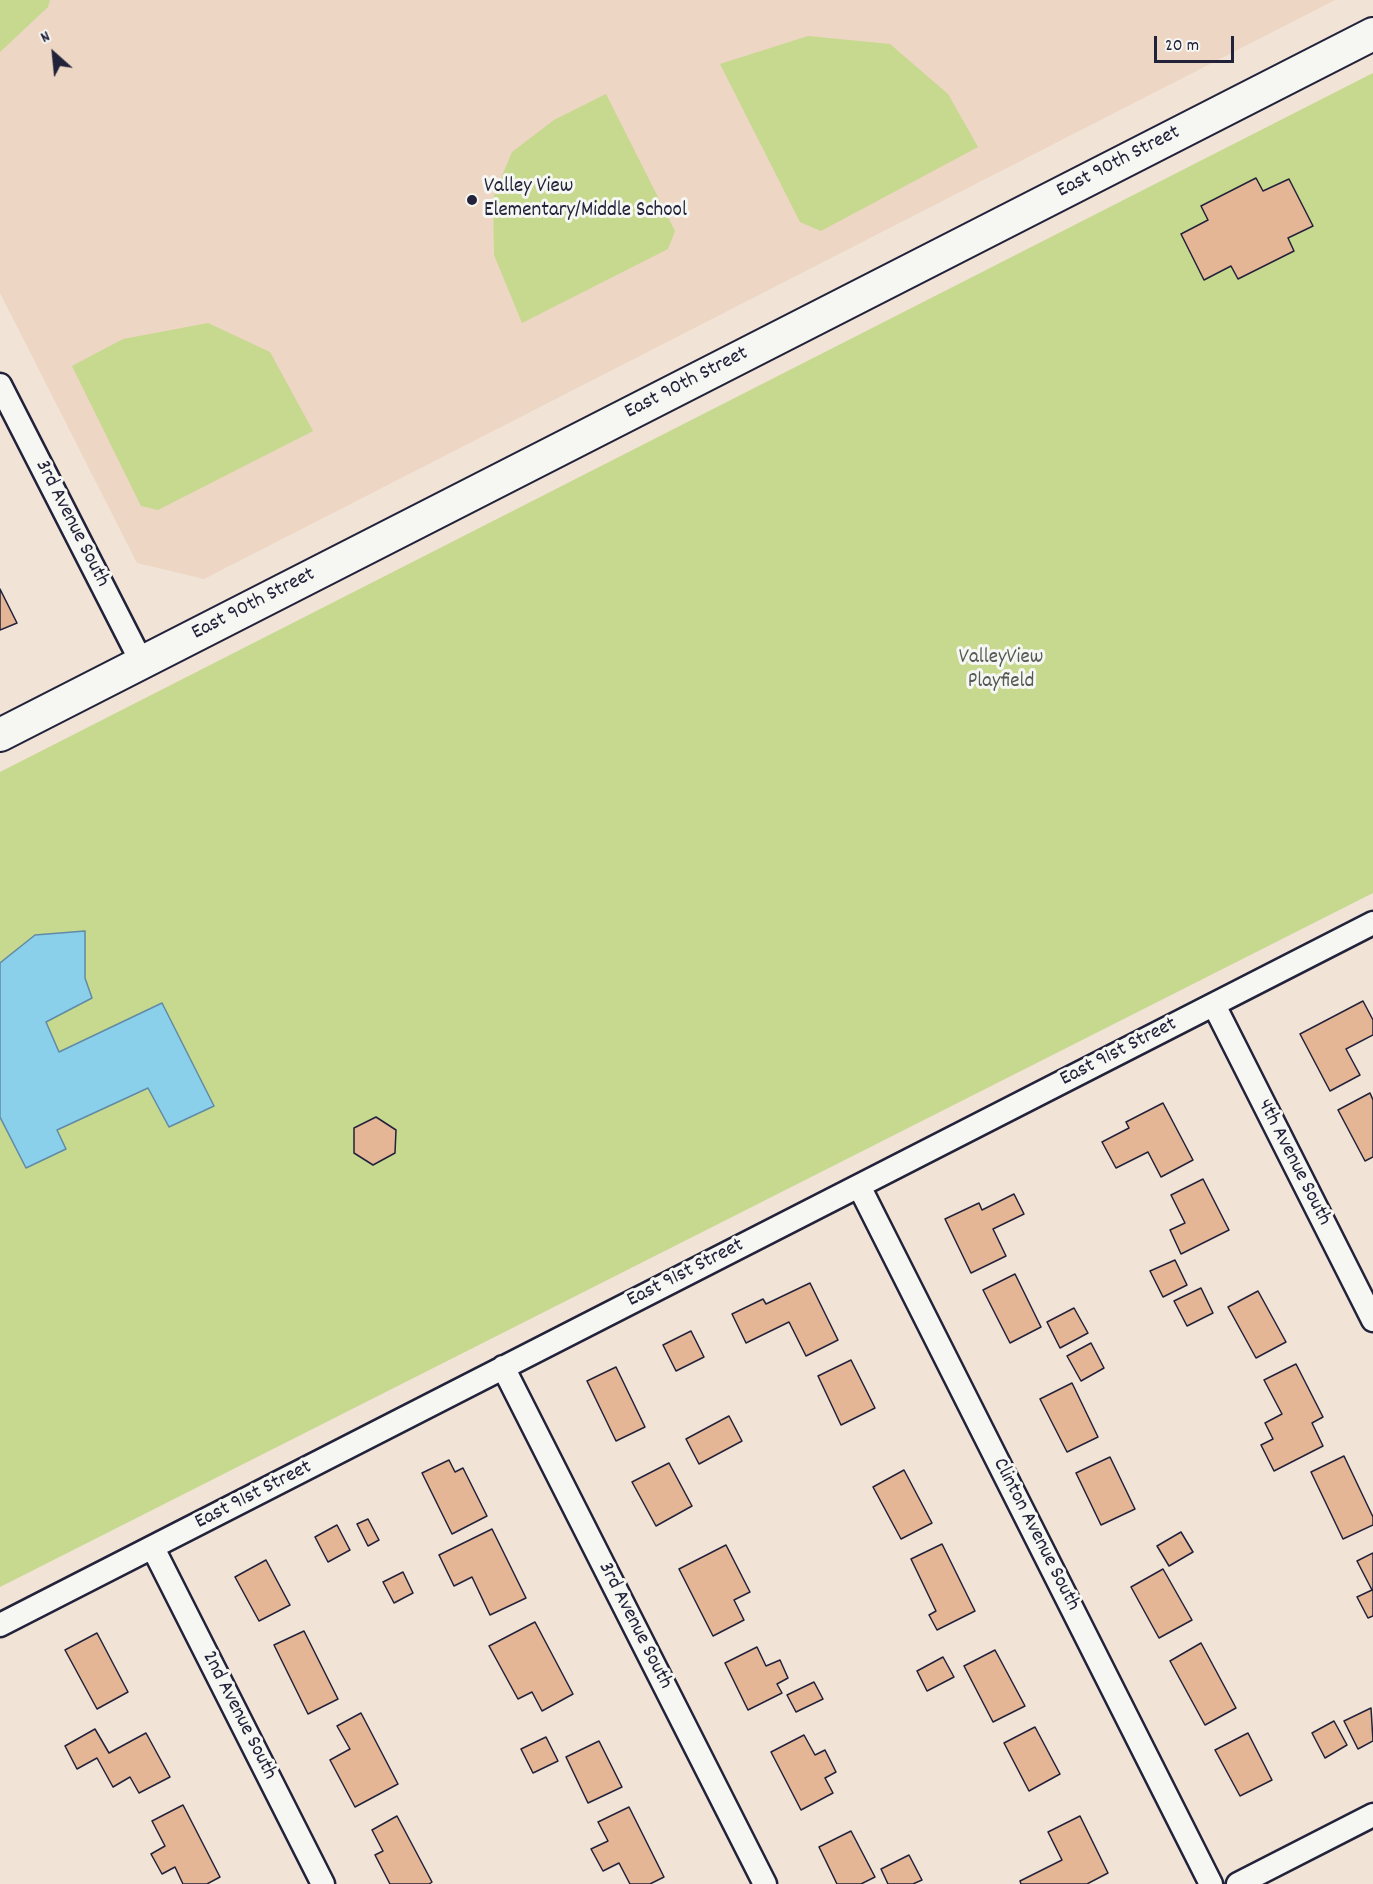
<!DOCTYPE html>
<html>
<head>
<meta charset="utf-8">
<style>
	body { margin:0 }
	#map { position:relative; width:1373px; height:1884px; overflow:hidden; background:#f1e3d6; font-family:Dekko,sans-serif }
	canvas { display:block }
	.north { position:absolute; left:24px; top:24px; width:60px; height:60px; -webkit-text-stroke:4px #f6f6f2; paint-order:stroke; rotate:333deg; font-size:16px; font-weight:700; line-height:24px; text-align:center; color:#22223b }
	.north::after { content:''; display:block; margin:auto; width:21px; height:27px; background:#22223b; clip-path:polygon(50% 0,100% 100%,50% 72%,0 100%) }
	.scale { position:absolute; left:1154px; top:36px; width:80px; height:27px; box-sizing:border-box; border:3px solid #22223b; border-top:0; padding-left:8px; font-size:18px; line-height:21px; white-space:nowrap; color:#22223b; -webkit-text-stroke:4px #f6f6f2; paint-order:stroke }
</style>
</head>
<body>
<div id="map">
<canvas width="1373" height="1884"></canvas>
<div class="north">N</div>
<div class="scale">20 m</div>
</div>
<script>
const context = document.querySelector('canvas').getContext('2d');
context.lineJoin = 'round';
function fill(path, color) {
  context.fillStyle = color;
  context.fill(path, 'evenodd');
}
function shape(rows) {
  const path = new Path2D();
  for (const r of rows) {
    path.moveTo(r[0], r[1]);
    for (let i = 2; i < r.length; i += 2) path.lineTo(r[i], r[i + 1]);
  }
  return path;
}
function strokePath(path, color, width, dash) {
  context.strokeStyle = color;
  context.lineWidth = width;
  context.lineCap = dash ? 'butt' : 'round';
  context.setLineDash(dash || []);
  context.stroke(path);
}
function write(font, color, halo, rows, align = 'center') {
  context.font = font + ' Dekko,sans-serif';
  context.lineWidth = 6;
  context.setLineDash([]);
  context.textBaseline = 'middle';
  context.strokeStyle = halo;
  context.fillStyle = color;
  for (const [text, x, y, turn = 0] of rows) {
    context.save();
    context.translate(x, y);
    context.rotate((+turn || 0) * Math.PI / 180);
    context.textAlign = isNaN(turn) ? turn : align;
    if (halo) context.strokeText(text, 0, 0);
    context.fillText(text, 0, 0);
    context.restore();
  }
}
const built = shape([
	[0,0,1335,0,204,579,137,563,0,293]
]);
const green = shape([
	[0,0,50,0,48,7,0,52],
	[808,36,890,44,948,94,978,147,821,231,800,222,720,64],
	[1373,73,1373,893,0,1587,0,772],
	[606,94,675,231,668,249,522,323,494,255,493,198,512,152,554,120],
	[208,323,270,352,313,431,158,510,141,506,72,366,123,339]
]);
const water = shape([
	[85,931,85,978,92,998,46,1022,59,1052,162,1003,214,1106,169,1127,148,1088,57,1130,66,1149,26,1168,0,1117,0,963,35,935,85,931]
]);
const building = shape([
	[1256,178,1263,191,1289,179,1313,226,1288,238,1294,251,1238,279,1231,266,1204,280,1181,234,1208,220,1201,206,1256,178],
	[0,589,17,623,0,630,0,589],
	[1363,1001,1373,1020,1373,1035,1346,1049,1360,1075,1330,1091,1300,1034,1363,1001],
	[1370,1093,1373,1100,1373,1157,1365,1161,1338,1110,1370,1093],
	[1163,1103,1193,1160,1161,1177,1148,1152,1116,1168,1102,1142,1129,1128,1126,1122,1163,1103],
	[376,1117,396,1130,395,1153,373,1165,354,1153,354,1128,376,1117],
	[1203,1179,1229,1230,1181,1254,1170,1230,1185,1223,1171,1195,1203,1179],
	[1014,1194,1024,1214,993,1229,1006,1256,971,1273,945,1219,979,1203,982,1210,1014,1194],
	[1175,1260,1187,1285,1163,1297,1150,1271,1175,1260],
	[1015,1274,1041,1327,1010,1343,983,1290,1015,1274],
	[810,1283,838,1340,806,1356,789,1322,746,1343,732,1314,763,1299,766,1304,810,1283],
	[1201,1288,1213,1313,1187,1326,1174,1301,1201,1288],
	[1258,1291,1286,1342,1256,1358,1228,1307,1258,1291],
	[1074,1308,1088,1333,1060,1348,1047,1322,1074,1308],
	[691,1331,704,1357,676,1371,663,1345,691,1331],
	[1091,1343,1104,1368,1081,1381,1067,1356,1091,1343],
	[851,1360,875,1408,841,1425,818,1376,851,1360],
	[1296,1364,1323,1417,1312,1423,1323,1446,1274,1471,1261,1445,1273,1439,1265,1423,1282,1414,1264,1380,1296,1364],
	[616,1367,645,1427,616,1441,587,1381,616,1367],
	[1072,1383,1098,1437,1067,1452,1040,1399,1072,1383],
	[729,1416,742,1441,699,1464,686,1439,729,1416],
	[1344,1456,1373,1517,1373,1525,1343,1539,1311,1472,1344,1456],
	[1110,1457,1135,1509,1101,1525,1076,1473,1110,1457],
	[449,1460,455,1472,463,1468,487,1516,452,1534,422,1473,449,1460],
	[669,1463,692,1506,656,1526,632,1482,669,1463],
	[904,1470,932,1523,901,1539,873,1487,904,1470],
	[368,1519,379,1540,368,1546,357,1524,368,1519],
	[337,1525,350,1550,328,1562,315,1537,337,1525],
	[492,1529,526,1598,490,1615,472,1577,454,1586,439,1555,492,1529],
	[1181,1532,1193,1552,1169,1566,1157,1546,1181,1532],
	[942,1544,975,1611,937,1630,929,1615,936,1611,911,1559,942,1544],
	[726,1545,750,1592,734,1600,744,1620,713,1636,679,1569,726,1545],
	[1373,1553,1373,1616,1368,1618,1357,1597,1372,1590,1357,1561,1373,1553],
	[266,1560,290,1605,259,1621,235,1577,266,1560],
	[1163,1569,1192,1620,1159,1638,1131,1587,1163,1569],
	[403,1572,413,1593,394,1603,383,1582,403,1572],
	[535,1622,573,1694,542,1711,532,1692,518,1699,489,1646,535,1622],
	[304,1631,338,1699,308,1714,274,1645,304,1631],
	[97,1633,128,1692,97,1709,65,1650,97,1633],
	[1201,1643,1236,1708,1205,1725,1170,1661,1201,1643],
	[757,1647,766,1666,780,1660,788,1678,777,1684,782,1693,748,1710,725,1663,757,1647],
	[995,1650,1025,1706,993,1722,964,1666,995,1650],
	[943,1657,954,1677,927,1691,917,1671,943,1657],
	[814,1682,823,1699,796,1712,787,1695,814,1682],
	[1371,1708,1373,1741,1358,1749,1344,1721,1371,1708],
	[361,1713,398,1784,355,1807,330,1760,350,1749,337,1726,361,1713],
	[1334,1721,1347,1745,1325,1758,1312,1733,1334,1721],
	[1035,1727,1060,1774,1029,1791,1004,1743,1035,1727],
	[95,1729,109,1753,146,1733,170,1777,139,1793,130,1777,113,1787,97,1758,77,1769,65,1746,95,1729],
	[1248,1733,1272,1780,1240,1796,1215,1750,1248,1733],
	[804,1735,815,1755,825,1750,836,1772,825,1778,833,1793,801,1810,771,1752,804,1735],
	[546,1737,558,1761,533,1773,521,1749,546,1737],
	[599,1741,622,1787,588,1803,566,1757,599,1741],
	[183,1805,220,1877,207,1884,183,1884,175,1867,162,1874,151,1854,165,1846,152,1821,183,1805],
	[629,1807,664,1877,650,1884,630,1884,619,1863,603,1871,591,1849,608,1841,598,1822,629,1807],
	[397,1816,432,1882,429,1884,390,1884,375,1855,383,1851,372,1830,397,1816],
	[1080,1816,1108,1873,1087,1884,1021,1884,1020,1881,1062,1860,1048,1832,1080,1816],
	[851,1831,875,1877,861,1884,837,1884,819,1847,851,1831],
	[909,1855,922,1880,913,1884,888,1884,881,1869,909,1855]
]);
const street = shape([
	[0,385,142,663],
	[1214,1005,1373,1320],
	[859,1186,1211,1884],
	[503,1367,765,1884],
	[153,1548,323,1884],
	[0,1625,1373,923],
	[1238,1884,1373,1815]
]);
const secondary = shape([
	[0,735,1373,34]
]);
const markers = [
	[472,200,6,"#22223b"]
];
const streetNames = [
	["East 90th Street",1119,163,-27],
	["East 90th Street",687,384,-27],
	["3rd Avenue South",71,524,63],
	["East 90th Street",254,605,-27],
	["East 91st Street",1119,1053,-27],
	["4th Avenue South",1293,1163,63],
	["East 91st Street",686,1274,-27],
	["East 91st Street",254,1496,-27],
	["Clinton Avenue South",1035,1535,63],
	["3rd Avenue South",634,1626,63],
	["2nd Avenue South",238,1716,63]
];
const poiNames = [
	["Valley View",484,188],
	["Elementary/Middle School",484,212]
];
const parkNames = [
	["ValleyView",1001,659],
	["Playfield",1001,683]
];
fill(built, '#edd6c3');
fill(green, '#c6d98e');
fill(water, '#8ad0eb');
strokePath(water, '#608aa5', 1.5);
fill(building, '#e5b696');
strokePath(building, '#22223b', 1.5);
strokePath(street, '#22223b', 27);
strokePath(secondary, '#22223b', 36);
strokePath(street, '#f6f6f2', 22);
strokePath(secondary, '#f6f6f2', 32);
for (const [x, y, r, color] of markers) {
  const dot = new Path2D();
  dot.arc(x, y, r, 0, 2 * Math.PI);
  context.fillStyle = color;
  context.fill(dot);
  strokePath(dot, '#f6f6f2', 2);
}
write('21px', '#22223b', '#f6f6f2', streetNames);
write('21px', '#22223b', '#f6f6f2', poiNames, 'left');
write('21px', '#535954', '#f6f6f2', parkNames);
</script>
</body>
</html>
